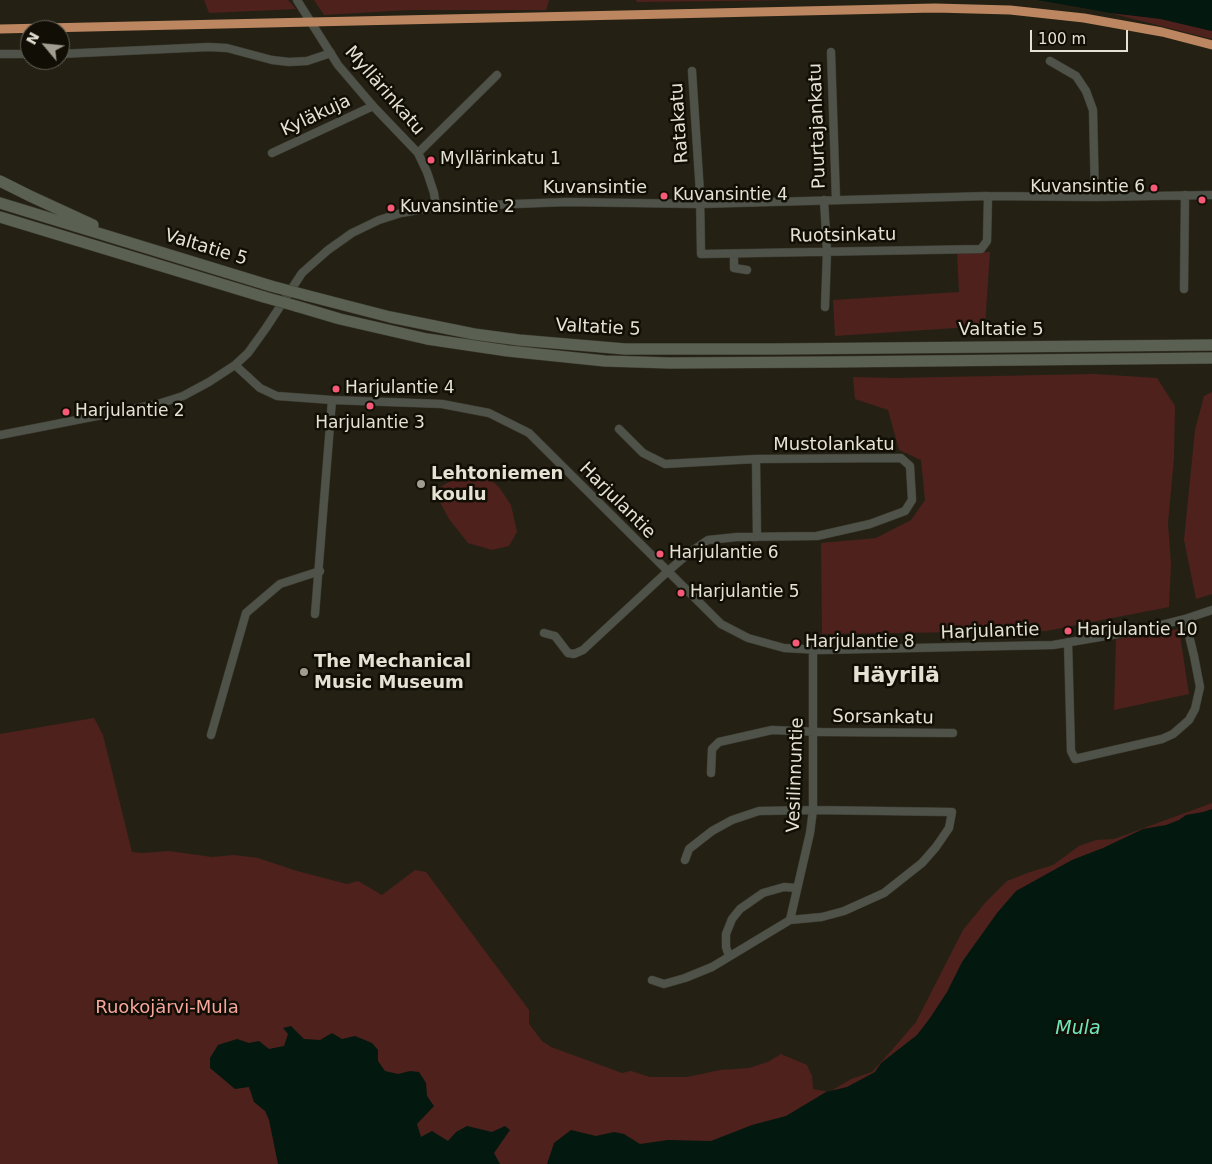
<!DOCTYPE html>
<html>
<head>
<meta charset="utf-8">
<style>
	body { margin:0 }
	#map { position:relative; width:1212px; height:1164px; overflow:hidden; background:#242114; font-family:"DejaVu Sans",sans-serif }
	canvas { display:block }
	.north { position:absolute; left:20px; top:20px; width:50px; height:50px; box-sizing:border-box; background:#110e05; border:1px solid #666358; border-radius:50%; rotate:298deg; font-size:14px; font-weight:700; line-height:20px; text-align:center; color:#e5e2d4 }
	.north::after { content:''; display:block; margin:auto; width:18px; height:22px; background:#a19e91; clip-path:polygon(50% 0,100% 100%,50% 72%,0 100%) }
	.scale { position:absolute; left:1030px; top:30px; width:98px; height:22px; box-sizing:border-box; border:2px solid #e5e2d4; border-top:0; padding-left:6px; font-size:15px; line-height:18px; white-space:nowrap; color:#e5e2d4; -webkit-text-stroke:4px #110e05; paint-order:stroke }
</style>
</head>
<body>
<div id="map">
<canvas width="1212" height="1164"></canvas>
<div class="north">N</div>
<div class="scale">100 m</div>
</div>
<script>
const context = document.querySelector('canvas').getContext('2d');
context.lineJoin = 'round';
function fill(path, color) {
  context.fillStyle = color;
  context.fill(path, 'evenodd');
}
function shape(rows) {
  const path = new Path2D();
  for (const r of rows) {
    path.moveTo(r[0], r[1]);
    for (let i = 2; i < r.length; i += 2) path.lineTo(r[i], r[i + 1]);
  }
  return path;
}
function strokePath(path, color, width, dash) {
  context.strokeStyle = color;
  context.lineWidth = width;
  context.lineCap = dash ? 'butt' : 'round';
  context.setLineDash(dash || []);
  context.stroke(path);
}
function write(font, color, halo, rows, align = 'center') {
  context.font = font + ' "DejaVu Sans",sans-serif';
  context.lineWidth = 5;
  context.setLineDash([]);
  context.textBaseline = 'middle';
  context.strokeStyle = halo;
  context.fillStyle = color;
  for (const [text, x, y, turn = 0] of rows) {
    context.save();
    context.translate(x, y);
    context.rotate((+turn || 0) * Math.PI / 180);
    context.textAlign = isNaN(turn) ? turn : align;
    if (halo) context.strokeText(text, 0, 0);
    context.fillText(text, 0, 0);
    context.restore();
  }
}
const green = shape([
	[204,0,288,0,296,9,209,13],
	[314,0,549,0,546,10,409,10,324,15],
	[636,0,802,0,637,2],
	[1037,0,1161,19,1212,31,1212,39,1110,13],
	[990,252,985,326,835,336,833,300,959,292,957,253],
	[1094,374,1157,378,1175,406,1174,458,1168,523,1171,564,1169,607,1046,631,822,634,821,543,876,538,911,520,925,500,921,460,899,450,888,410,855,399,853,377,894,378],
	[1212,392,1212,594,1196,599,1184,540,1195,430,1204,396],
	[466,471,483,474,499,487,511,505,517,532,509,546,492,550,468,543,449,519,434,491],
	[1179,629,1189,694,1114,710,1116,639],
	[94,718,103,735,132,852,143,853,169,851,212,857,234,855,258,858,297,871,347,884,358,881,382,895,415,870,426,872,529,1010,529,1024,542,1041,551,1047,622,1073,631,1071,650,1077,687,1077,720,1070,749,1068,768,1062,781,1054,807,1065,812,1076,813,1089,829,1092,851,1079,872,1072,891,1051,916,1022,963,930,985,903,1007,881,1030,872,1053,865,1079,846,1096,840,1114,839,1212,803,1212,1164,0,1164,0,734]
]);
const water = shape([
	[1037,0,1212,0,1212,31,1161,19,1110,13],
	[1212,809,1212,1164,547,1164,554,1143,571,1130,596,1136,614,1132,624,1134,640,1144,668,1140,711,1141,752,1125,786,1116,826,1092,847,1087,875,1072,881,1063,917,1035,930,1018,947,992,962,962,997,913,1016,891,1072,860,1103,848,1143,829,1166,825,1179,820,1186,815,1203,812],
	[291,1026,304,1039,320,1040,332,1033,342,1039,355,1036,372,1043,378,1050,378,1061,385,1071,398,1074,410,1071,419,1072,426,1083,427,1096,434,1106,417,1124,421,1137,432,1131,448,1141,456,1132,467,1126,492,1132,505,1126,510,1130,494,1153,500,1164,278,1164,269,1120,265,1111,254,1102,249,1087,235,1089,210,1068,210,1058,218,1045,237,1039,249,1043,259,1041,269,1049,284,1046,288,1034,283,1028]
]);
const minor = shape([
	[297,0,338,65,373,106,418,153,427,172,434,193,436,207],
	[831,52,836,200],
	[0,54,30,54],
	[60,54,209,47,227,48,272,60,289,62,307,61,331,53],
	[1050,61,1076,76,1086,91,1093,110,1095,197],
	[692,71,700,193,701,254,981,249,987,241,988,196],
	[272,153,373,106],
	[418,153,497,75],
	[824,200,827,251,825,307],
	[734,254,734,268,747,270],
	[1184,289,1185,195],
	[235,365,260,388,277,396,332,400,442,404,489,413,529,433,721,624,748,638,784,648,821,650,1053,645,1141,630,1185,619,1212,610],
	[0,435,158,404,183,396,209,382,235,365,248,353,266,328,302,273,328,250,352,233,379,220,401,213,436,207,567,202,699,204,988,196,1095,197,1212,195],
	[756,459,757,537],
	[315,614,332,400],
	[544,633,555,636,568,653,574,654,583,650,667,572,689,553,708,540,737,537,817,536,870,524,905,511,912,500,910,466,901,458,756,459,665,464,643,453,619,429],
	[1068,642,1071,751,1075,759,1162,739,1173,734,1189,720,1195,709,1200,687,1194,656,1185,619],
	[211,735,246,613,280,584,320,571],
	[711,773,712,749,719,742,772,730,821,732,953,733],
	[685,860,689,849,712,831,732,820,759,811,813,810,952,812,949,828,936,847,922,863,884,893,844,911,822,917,790,920],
	[729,956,726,947,726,934,732,919,740,909,763,893,784,887,797,888],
	[652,980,664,984,685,978,712,967,790,920,810,833,813,810,813,650]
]);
const highway = shape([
	[0,181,30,196,93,225],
	[0,203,271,286],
	[0,217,264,297],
	[305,295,390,317,474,334,519,340,625,349,775,349,1212,345],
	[296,306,340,319,427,339,508,351,605,361,670,363,831,362,1212,358]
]);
const highwayBridge = shape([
	[271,286,305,295],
	[264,297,296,306]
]);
const rail1 = shape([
	[0,29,935,8,1010,10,1084,18,1162,32,1212,45]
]);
const markers = [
	[431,160,4.5,"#f75a77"],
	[1154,188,4.5,"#f75a77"],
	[664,196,4.5,"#f75a77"],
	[1202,200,4.5,"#f75a77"],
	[391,208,4.5,"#f75a77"],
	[336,389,4.5,"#f75a77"],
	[370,406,4.5,"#f75a77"],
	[66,412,4.5,"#f75a77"],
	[421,484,5,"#a19e91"],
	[660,554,4.5,"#f75a77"],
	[681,593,4.5,"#f75a77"],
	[1068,631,4.5,"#f75a77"],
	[796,643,4.5,"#f75a77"],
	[304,672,5,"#a19e91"]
];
const busNames = [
	["Myllärinkatu 1",440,160],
	["Kuvansintie 6",1145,188,"right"],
	["Kuvansintie 4",673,196],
	["Kuvansintie 2",400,208],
	["Harjulantie 4",345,389],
	["Harjulantie 2",75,412],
	["Harjulantie 3",370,424,"center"],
	["Harjulantie 6",669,554],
	["Harjulantie 5",690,593],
	["Harjulantie 10",1077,631],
	["Harjulantie 8",805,643]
];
const streetNames = [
	["Myllärinkatu",384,91,49],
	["Kyläkuja",316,116,-25],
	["Ratakatu",680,123,-94],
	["Puurtajankatu",818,126,-92],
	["Kuvansintie",595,188],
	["Ruotsinkatu",843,236,-1],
	["Valtatie 5",206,248,17],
	["Valtatie 5",598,328,3],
	["Valtatie 5",1001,330],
	["Mustolankatu",834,445],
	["Harjulantie",617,501,45],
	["Harjulantie",990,632,-2],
	["Sorsankatu",883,718,1],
	["Vesilinnuntie",796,775,-88]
];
const poiNames = [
	["Lehtoniemen",431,474],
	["koulu",431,495],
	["The Mechanical",314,662],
	["Music Museum",314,683]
];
const parkNames = [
	["Ruokojärvi-Mula",167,1008]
];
const waterNames = [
	["Mula",1078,1029]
];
const districtNames = [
	["Häyrilä",896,676]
];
fill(green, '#4e211c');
fill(water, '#03180f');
strokePath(minor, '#3d3b31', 9);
strokePath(highway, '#3d3b31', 12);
strokePath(minor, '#4e5249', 8);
strokePath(highway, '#5b6152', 11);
strokePath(highwayBridge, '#3d3b31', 12, []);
strokePath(highwayBridge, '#5b6152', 11);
strokePath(rail1, '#bb8660', 9);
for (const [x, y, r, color] of markers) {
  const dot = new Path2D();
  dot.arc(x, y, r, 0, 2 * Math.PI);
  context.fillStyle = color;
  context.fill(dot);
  strokePath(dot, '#110e05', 2);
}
write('17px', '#e5e2d4', '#110e05', busNames, 'left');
write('18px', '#e5e2d4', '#110e05', streetNames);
write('bold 18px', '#e5e2d4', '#110e05', poiNames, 'left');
write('18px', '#f8a59b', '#110e05', parkNames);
write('italic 19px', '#6fe6bb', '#110e05', waterNames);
write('bold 22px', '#e5e2d4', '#110e05', districtNames);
</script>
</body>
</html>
